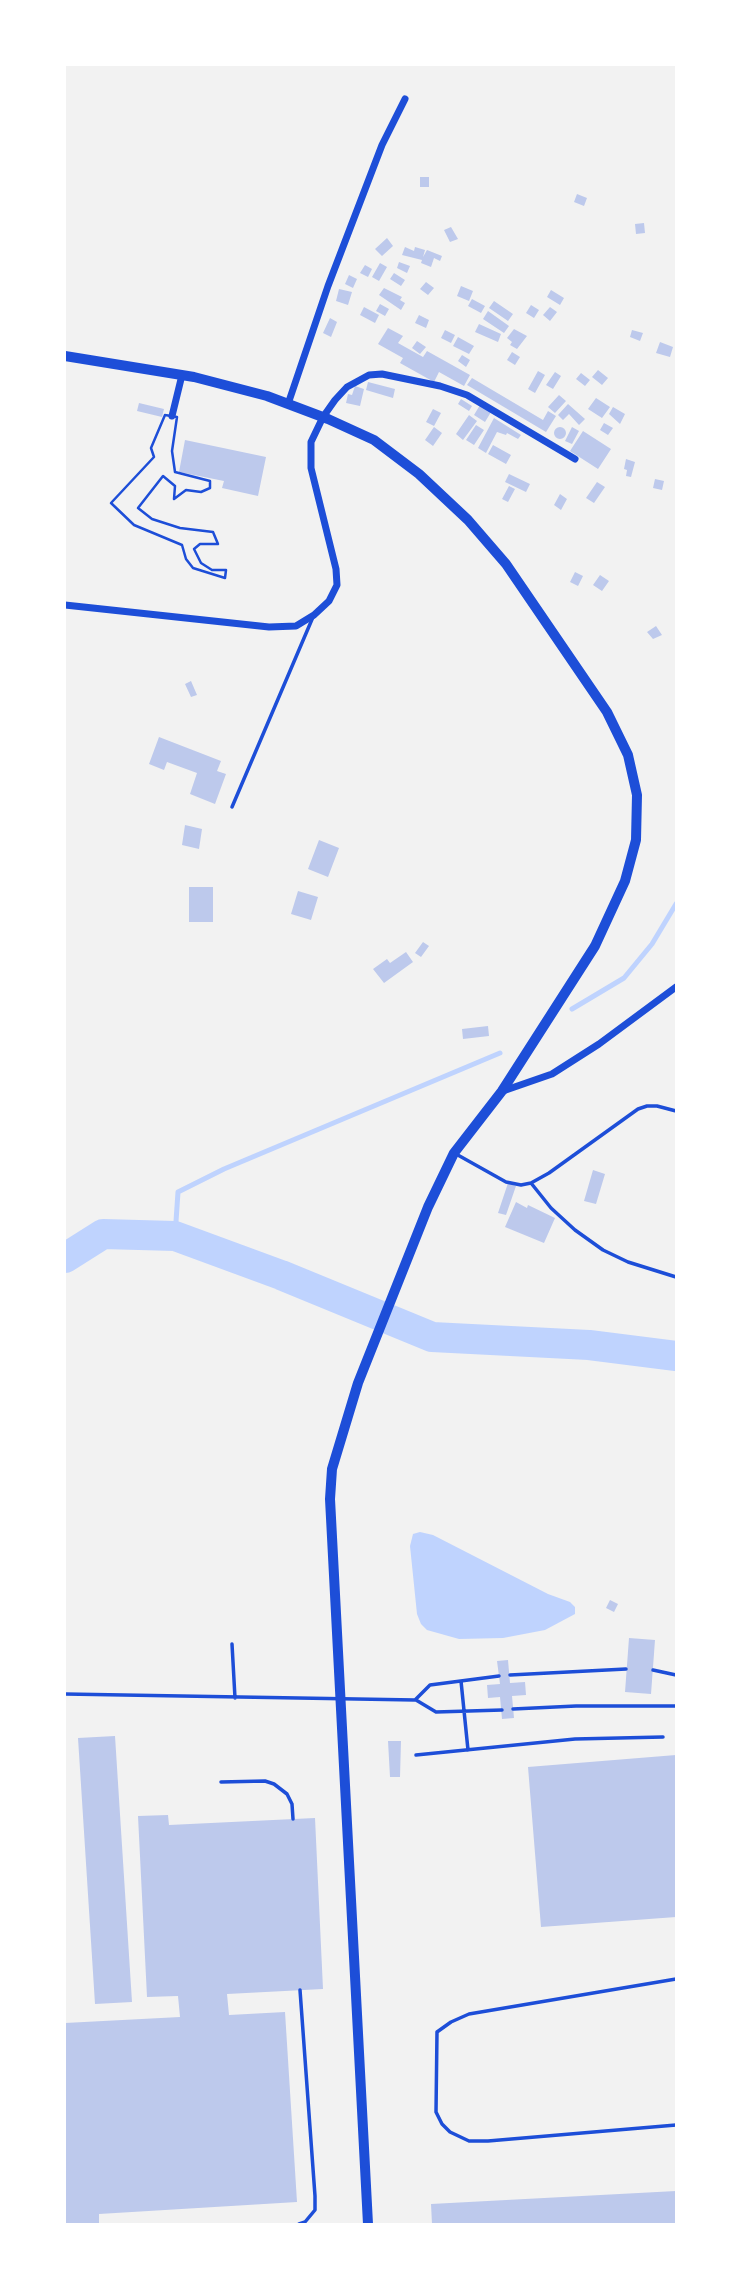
<!DOCTYPE html>
<html>
<head>
<meta charset="utf-8">
<style>
	body { margin:0 }
	#map { position:relative; width:741px; height:2289px; overflow:hidden; background:#f2f2f2; font-family:"Noto Serif",serif }
	canvas { display:block }
	.frame { position:absolute; inset:0; border:66px solid #fff; pointer-events:none }
</style>
</head>
<body>
<div id="map">
<canvas width="741" height="2289"></canvas>
<div class="frame"></div>
</div>
<script>
const context = document.querySelector('canvas').getContext('2d');
context.lineJoin = 'round';
function fill(path, color) {
  context.fillStyle = color;
  context.fill(path, 'evenodd');
}
function shape(rows) {
  const path = new Path2D();
  for (const r of rows) {
    if (r.length === 3) {
      path.moveTo(r[0] + r[2], r[1]);
      path.arc(r[0], r[1], r[2], 0, 2 * Math.PI);
      continue;
    }
    path.moveTo(r[0], r[1]);
    for (let i = 2; i < r.length; i += 2) path.lineTo(r[i], r[i + 1]);
  }
  return path;
}
function strokePath(path, color, width, dash) {
  context.strokeStyle = color;
  context.lineWidth = width;
  context.lineCap = dash ? 'butt' : 'round';
  context.setLineDash(dash || []);
  context.stroke(path);
}
const water = shape([
	[420,1532,433,1535,548,1594,570,1602,575,1607,575,1614,545,1630,503,1638,459,1639,427,1630,421,1624,417,1614,410,1546,413,1534]
]);
const stream = shape([
	[572,1009,624,978,652,944,676,904],
	[175,1236,178,1192,224,1169,500,1053]
]);
const river = shape([
	[65,1258,103,1234,175,1236,281,1275,432,1337,589,1345,676,1356]
]);
const building = shape([
	[420,177,429,177,429,187,420,187],
	[577,194,587,198,584,206,574,202],
	[644,223,645,233,636,234,635,224],
	[451,227,458,239,450,242,444,230],
	[387,238,393,246,382,256,375,249],
	[405,247,414,251,415,247,425,250,423,257,427,250,442,256,440,261,434,258,431,267,421,263,422,260,402,255],
	[399,262,410,266,407,273,397,268],
	[380,263,387,267,379,281,372,277],
	[365,265,372,269,368,277,360,273],
	[394,273,405,280,401,286,390,279],
	[349,275,357,279,353,288,345,284],
	[426,282,434,288,428,295,420,289],
	[461,286,473,291,469,301,457,296],
	[384,288,402,297,400,300,405,303,401,310,379,295],
	[339,289,352,292,348,305,336,301],
	[551,290,564,298,560,305,547,297],
	[472,299,485,306,481,313,468,306],
	[494,301,513,314,508,321,489,308],
	[380,304,389,309,385,316,376,311],
	[531,305,539,310,534,318,526,313],
	[364,307,379,315,375,323,360,315],
	[550,307,557,312,550,321,543,315],
	[488,311,509,326,504,333,483,319],
	[419,315,429,320,426,328,415,323],
	[330,318,337,322,331,337,323,333],
	[479,324,501,334,498,342,475,332],
	[388,328,403,336,398,343,423,357,427,351,470,375,464,386,439,372,434,382,400,363,403,358,378,344],
	[514,329,527,336,517,349,510,345,512,342,507,338],
	[445,330,455,335,451,343,441,338],
	[632,330,643,333,640,341,630,337],
	[458,337,474,346,469,354,453,346],
	[417,341,426,347,420,354,412,348],
	[660,342,673,347,670,357,656,353],
	[512,352,520,357,515,365,507,360],
	[462,355,470,360,466,367,458,361],
	[598,370,608,378,602,385,592,377],
	[538,371,545,375,535,393,528,389],
	[555,372,561,376,553,389,546,385],
	[581,373,590,380,585,386,576,379],
	[472,378,543,420,548,411,556,416,546,432,467,385],
	[368,382,395,389,393,398,366,390],
	[355,386,364,389,360,406,346,403,348,394,352,395],
	[559,395,566,401,555,413,548,407],
	[596,398,610,407,602,418,588,409],
	[461,399,472,406,469,411,458,404],
	[139,403,164,409,162,417,137,411],
	[568,404,585,419,579,425,569,414,563,420,558,415],
	[480,405,491,412,485,422,474,415],
	[613,407,625,414,620,424,609,414],
	[433,409,441,413,434,426,426,422],
	[469,415,477,421,463,440,456,434],
	[494,418,521,435,518,439,507,433,506,435,497,432,486,453,478,448],
	[604,423,613,428,608,435,600,430],
	[476,425,484,430,474,445,466,440],
	[560,433,6],
	[434,427,442,433,433,446,425,440],
	[572,427,579,431,572,444,565,441],
	[583,431,611,449,598,469,570,451],
	[185,440,266,457,258,496,222,488,224,481,179,472],
	[493,445,511,455,506,464,488,454],
	[626,459,635,462,631,477,626,476,627,470,624,469],
	[509,474,530,484,526,492,505,482],
	[655,479,664,481,662,490,653,488],
	[597,482,605,487,594,503,586,498],
	[509,486,515,489,508,502,502,499],
	[560,494,567,499,561,510,554,505],
	[575,572,583,576,578,586,570,582],
	[600,575,609,581,602,591,593,585],
	[656,626,662,635,653,639,647,632],
	[191,681,197,695,191,697,185,684],
	[159,737,221,761,217,771,226,774,215,804,190,794,197,773,167,762,164,770,149,764],
	[185,825,202,829,199,849,182,845],
	[319,840,339,848,328,877,308,869],
	[189,887,213,887,213,922,189,922],
	[298,891,318,897,311,920,291,914],
	[423,942,429,946,421,957,415,953],
	[406,952,413,962,384,983,373,969,387,959,390,963],
	[488,1026,489,1036,463,1039,462,1029],
	[593,1170,605,1174,596,1204,584,1201],
	[508,1183,516,1186,506,1215,498,1213],
	[516,1202,527,1208,528,1205,555,1218,544,1243,505,1227],
	[610,1600,618,1604,614,1612,606,1608],
	[629,1638,655,1640,651,1694,625,1692],
	[508,1660,510,1683,525,1682,526,1695,512,1696,514,1718,502,1719,500,1697,488,1698,487,1685,500,1684,497,1661],
	[115,1736,132,2002,95,2004,78,1738],
	[388,1741,401,1741,400,1777,390,1777],
	[676,1755,676,1917,541,1927,528,1767],
	[168,1815,169,1825,315,1818,323,1989,227,1994,229,2015,285,2012,297,2202,99,2214,99,2223,65,2224,65,2023,180,2017,178,1996,147,1997,138,1816],
	[676,2191,676,2224,432,2224,431,2204]
]);
const path = shape([
	[165,415,177,417,172,451,175,472,210,481,210,488,201,492,186,490,174,499,175,486,163,476,138,508,152,519,180,528,213,532,218,544,200,544,194,549,201,563,212,570,226,570,225,578,193,568,186,559,182,545,134,525,111,503,154,457,151,448,165,415]
]);
const service = shape([
	[232,807,313,617],
	[456,1154,506,1182,521,1185,531,1183,549,1173,638,1109,647,1106,657,1106,676,1111],
	[531,1183,551,1208,575,1230,603,1250,628,1262,676,1277],
	[232,1644,235,1698],
	[653,1670,676,1675],
	[510,1675,626,1669],
	[461,1681,468,1750],
	[65,1694,415,1700,430,1685,499,1676],
	[416,1700,436,1712,502,1710],
	[513,1709,576,1706,676,1706],
	[416,1755,575,1739,663,1737],
	[221,1782,265,1781,274,1784,287,1794,292,1804,293,1819],
	[676,1979,469,2014,451,2022,437,2032,436,2112,442,2124,450,2132,469,2141,488,2141,676,2125],
	[299,2224,305,2222,315,2210,315,2196,300,1990]
]);
const minor = shape([
	[288,404,328,286,382,145,405,99],
	[172,416,182,375],
	[65,605,269,627,296,626,314,615,329,601,337,585,336,569,311,468,311,442,323,417,335,400,347,387,369,375,382,374,440,386,467,395,575,459],
	[503,1091,552,1074,599,1044,676,987]
]);
const tertiary = shape([
	[65,356,194,377,267,396,328,419,374,440,419,474,468,520,506,564,607,712,628,755,637,795,636,840,625,881,595,946,502,1091,454,1153,428,1207,358,1383,332,1469,330,1499,368,2224]
]);
fill(water, '#bfd3fe');
strokePath(stream, '#bfd3fe', 5);
strokePath(river, '#bfd3fe', 30);
fill(building, '#bdc9ec');
strokePath(path, '#1d4ed8', 2.5);
strokePath(service, '#1d4ed8', 3.5);
strokePath(minor, '#1d4ed8', 7);
strokePath(tertiary, '#1d4ed8', 10);
</script>
</body>
</html>
